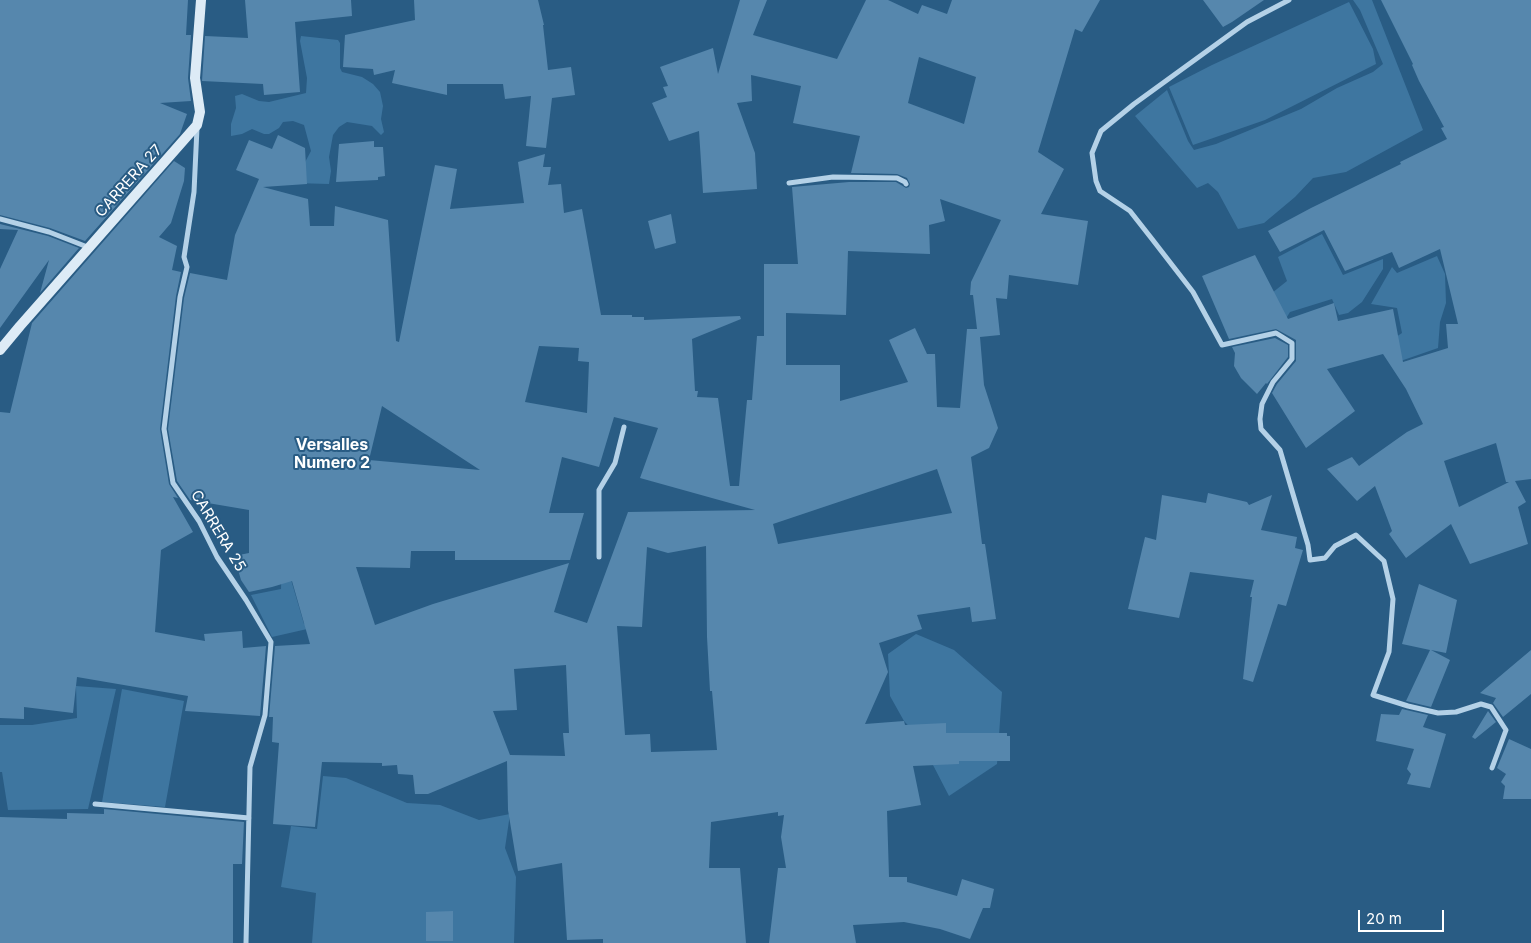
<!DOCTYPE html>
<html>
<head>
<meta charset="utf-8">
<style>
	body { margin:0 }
	#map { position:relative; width:1531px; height:943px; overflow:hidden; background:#295c84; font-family:Inter,sans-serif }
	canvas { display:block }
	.scale { position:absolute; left:1358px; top:910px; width:86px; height:22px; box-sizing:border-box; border:2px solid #fff; border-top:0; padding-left:6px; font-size:15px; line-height:18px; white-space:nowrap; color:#fff; -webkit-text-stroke:4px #295c84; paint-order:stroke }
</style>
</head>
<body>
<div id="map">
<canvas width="1531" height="943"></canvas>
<div class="scale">20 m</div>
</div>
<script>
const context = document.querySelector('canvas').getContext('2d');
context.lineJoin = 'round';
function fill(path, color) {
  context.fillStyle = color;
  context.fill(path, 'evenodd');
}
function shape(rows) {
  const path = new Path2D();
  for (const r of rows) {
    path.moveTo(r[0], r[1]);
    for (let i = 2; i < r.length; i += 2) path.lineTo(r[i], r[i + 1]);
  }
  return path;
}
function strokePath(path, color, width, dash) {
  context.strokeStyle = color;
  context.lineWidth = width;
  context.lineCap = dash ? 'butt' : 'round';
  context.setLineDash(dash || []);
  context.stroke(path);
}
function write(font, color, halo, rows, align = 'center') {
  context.font = font + ' Inter,sans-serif';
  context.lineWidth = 4;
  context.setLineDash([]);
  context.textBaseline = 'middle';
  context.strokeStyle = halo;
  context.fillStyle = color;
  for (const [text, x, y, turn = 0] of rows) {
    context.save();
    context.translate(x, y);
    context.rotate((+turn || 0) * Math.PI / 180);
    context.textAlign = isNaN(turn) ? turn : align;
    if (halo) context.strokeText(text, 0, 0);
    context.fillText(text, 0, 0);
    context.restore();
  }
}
const green = shape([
	[1353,0,1372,0,1423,130,1346,172,1313,178,1295,197,1264,223,1238,229,1218,192,1208,183,1197,188,1135,116,1167,90,1188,141,1194,150,1216,144,1301,109,1337,88,1373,72,1383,64,1360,10],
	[1349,2,1373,49,1376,64,1265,120,1193,145,1169,87,1212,65],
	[301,36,338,40,340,43,340,68,342,72,362,77,373,84,380,92,383,106,381,119,384,132,381,135,372,126,347,122,339,127,333,135,329,157,331,171,329,184,294,183,311,151,304,125,293,121,283,122,279,128,269,134,264,134,252,129,242,134,231,136,231,124,236,108,235,96,242,94,259,101,269,102,306,93,307,78,300,41],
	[1322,234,1343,275,1383,259,1383,269,1362,302,1348,313,1339,315,1332,299,1290,312,1285,320,1267,297,1287,281,1278,257],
	[1437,256,1445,274,1446,303,1440,322,1438,348,1392,364,1390,341,1402,333,1397,308,1371,304,1392,267,1397,273],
	[282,549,304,624,312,622,316,627,272,637,251,595,281,589],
	[916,634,954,650,1002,692,997,764,949,796,918,736,904,721,890,696,888,654],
	[76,686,116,689,88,809,8,810,2,772,0,772,0,725,32,725,77,718],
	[122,689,184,701,165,807,102,802],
	[323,776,346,778,407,803,440,805,479,820,510,814,505,848,516,877,514,943,312,943,316,893,281,887,291,826,317,829]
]);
const building = shape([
	[0,0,188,0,186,35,191,35,188,78,191,101,160,103,187,114,180,134,85,241,50,228,0,215],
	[245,0,351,0,352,16,295,22,300,92,264,95,263,84,202,81,205,36,248,38],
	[414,0,538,0,544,25,543,25,548,70,571,67,575,95,552,98,546,148,526,146,531,96,505,99,503,84,447,84,447,95,392,83,395,70,374,75,373,69,343,67,345,35,415,20],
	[740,0,767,0,753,35,837,59,866,0,888,0,918,14,922,5,947,14,952,0,1100,0,1082,32,1075,29,1038,152,1064,169,1041,214,1088,221,1078,285,1009,275,1007,299,996,298,1000,335,980,337,984,385,998,428,989,448,971,457,982,544,985,544,996,619,972,622,970,607,917,615,922,629,879,643,888,672,865,724,904,721,905,725,946,723,946,733,1007,733,1007,736,1010,736,1010,761,959,761,959,764,913,766,921,805,887,811,889,877,907,877,907,882,957,896,962,879,994,889,990,908,983,908,970,939,940,929,904,922,853,925,856,943,769,943,778,868,786,868,781,837,784,815,778,816,778,812,711,822,709,868,740,868,746,943,603,943,603,939,567,940,562,863,518,871,508,810,507,761,428,794,415,794,413,775,398,774,397,765,382,766,382,763,322,762,315,827,273,824,279,743,272,742,273,717,269,717,275,646,310,644,292,581,272,587,249,592,241,580,234,556,249,553,249,510,190,500,177,481,168,429,184,298,190,273,227,280,235,235,259,179,236,170,249,140,272,149,278,135,305,148,307,184,263,187,308,199,310,226,334,226,335,206,388,220,396,341,399,342,435,165,457,169,450,209,524,203,518,162,545,154,543,167,551,167,548,185,561,184,564,213,582,209,601,315,632,315,632,317,644,317,644,320,740,316,741,319,692,339,695,391,698,391,697,397,718,398,730,486,739,486,747,400,752,400,757,336,764,336,764,264,798,264,792,187,849,182,896,182,906,188,909,187,910,184,907,178,897,174,851,173,860,136,793,123,801,86,751,75,752,101,737,103,755,153,757,189,703,193,699,131,669,141,652,103,667,97,663,87,668,86,660,67,713,48,718,74],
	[919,57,976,77,964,124,908,103],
	[940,199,1001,220,971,282,970,295,973,295,977,329,967,329,960,408,937,407,935,354,927,354,915,328,889,340,908,382,840,401,840,365,786,365,786,313,846,315,848,251,930,254,929,225,945,221],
	[539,346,579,348,578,361,589,362,587,413,525,402],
	[382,406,480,470,369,460],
	[614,417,658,428,640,478,755,510,628,512,587,623,554,612,569,563,433,604,375,625,356,567,410,568,411,551,455,551,455,560,570,560,584,513,549,513,562,457,599,467],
	[937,469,952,513,778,544,773,524],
	[706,546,707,637,710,691,712,691,717,750,651,752,650,734,625,735,617,626,642,627,647,547,668,553],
	[566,665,569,733,563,733,565,756,510,755,493,711,517,710,514,669],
	[1203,0,1264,0,1232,22,1223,27],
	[1381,0,1531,0,1531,479,1515,481,1526,502,1518,507,1528,544,1470,564,1451,524,1406,558,1389,534,1392,531,1375,486,1357,501,1327,469,1352,457,1359,466,1407,432,1423,424,1406,389,1383,354,1327,369,1355,411,1306,448,1272,393,1277,384,1296,361,1296,340,1276,329,1229,339,1202,276,1255,255,1288,319,1334,303,1338,321,1393,309,1403,362,1448,348,1446,324,1458,324,1440,249,1399,268,1392,252,1345,271,1324,230,1280,252,1268,231,1311,208,1401,164,1400,162,1447,139,1441,128,1444,127,1419,81,1412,65,1413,64],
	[1496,443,1506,482,1509,482,1459,507,1444,461],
	[374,141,374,147,383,147,385,176,378,177,378,180,336,182,339,144],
	[174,161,185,168,184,181,171,223,159,237,177,246,172,270,181,272,176,296,160,429,169,484,178,498,173,497,193,532,161,550,155,632,205,641,204,634,242,631,243,648,266,646,260,716,185,711,188,696,77,677,73,713,24,707,24,719,0,718,0,412,10,413,32,323],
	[671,214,676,243,655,249,648,221],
	[0,224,48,236,79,248,40,293,49,260,0,328,0,269,18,230,0,229],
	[1275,338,1288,345,1288,357,1267,384,1266,383,1257,394,1241,378,1234,366,1235,353,1232,347],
	[1208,493,1247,502,1249,505,1272,495,1261,530,1297,537,1295,548,1303,550,1286,606,1278,604,1253,682,1243,679,1252,597,1250,597,1254,580,1190,572,1179,618,1128,609,1145,537,1156,540,1162,495,1206,503],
	[1419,584,1457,600,1446,653,1431,650,1450,660,1431,707,1406,701,1430,650,1402,644],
	[1531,650,1531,694,1503,717,1493,703,1496,698,1480,693],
	[1402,709,1428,715,1423,727,1446,734,1430,788,1407,784,1411,774,1407,769,1414,749,1376,741,1381,714,1399,715],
	[1488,711,1496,722,1475,739,1472,737],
	[1509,739,1531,749,1531,799,1503,799,1505,786,1501,782,1506,774,1497,768],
	[104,809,244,822,242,864,233,864,233,943,0,943,0,817,67,819,67,813,104,814],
	[453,911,453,941,426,941,426,912]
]);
const street = shape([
	[1289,0,1247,22,1134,104,1101,131,1092,153,1096,181,1100,191,1130,211,1152,239,1193,292,1222,345,1276,333,1292,343,1292,359,1273,382,1262,404,1260,419,1261,429,1280,450,1308,545,1310,560,1325,558,1335,546,1356,535,1384,561,1393,599,1389,652,1373,695,1408,706,1438,713,1456,712,1481,704,1491,707,1506,730,1492,768],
	[197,128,194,192,184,257,187,267,180,297,164,429,173,483,199,521,217,557,246,600,271,642,265,715,250,767,246,943],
	[789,183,833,177,897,178,905,182,906,184],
	[0,219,49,232,90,248],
	[599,557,599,490,615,463,624,427],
	[95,804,249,818]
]);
const secondary = shape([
	[0,350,20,326,197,125,200,112,195,78,201,0]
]);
const streetNames = [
	["CARRERA 27",129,181,-48],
	["CARRERA 25",218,531,59]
];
const neighbourhoodNames = [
	["Versalles",332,445],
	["Numero 2",332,463]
];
fill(green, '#3e76a0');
fill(building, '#5687ad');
strokePath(street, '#b4d1e7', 5);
strokePath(secondary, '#ddebf6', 10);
write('15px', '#fff', '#295c84', streetNames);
write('bold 16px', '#fff', '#295c84', neighbourhoodNames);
</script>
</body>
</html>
